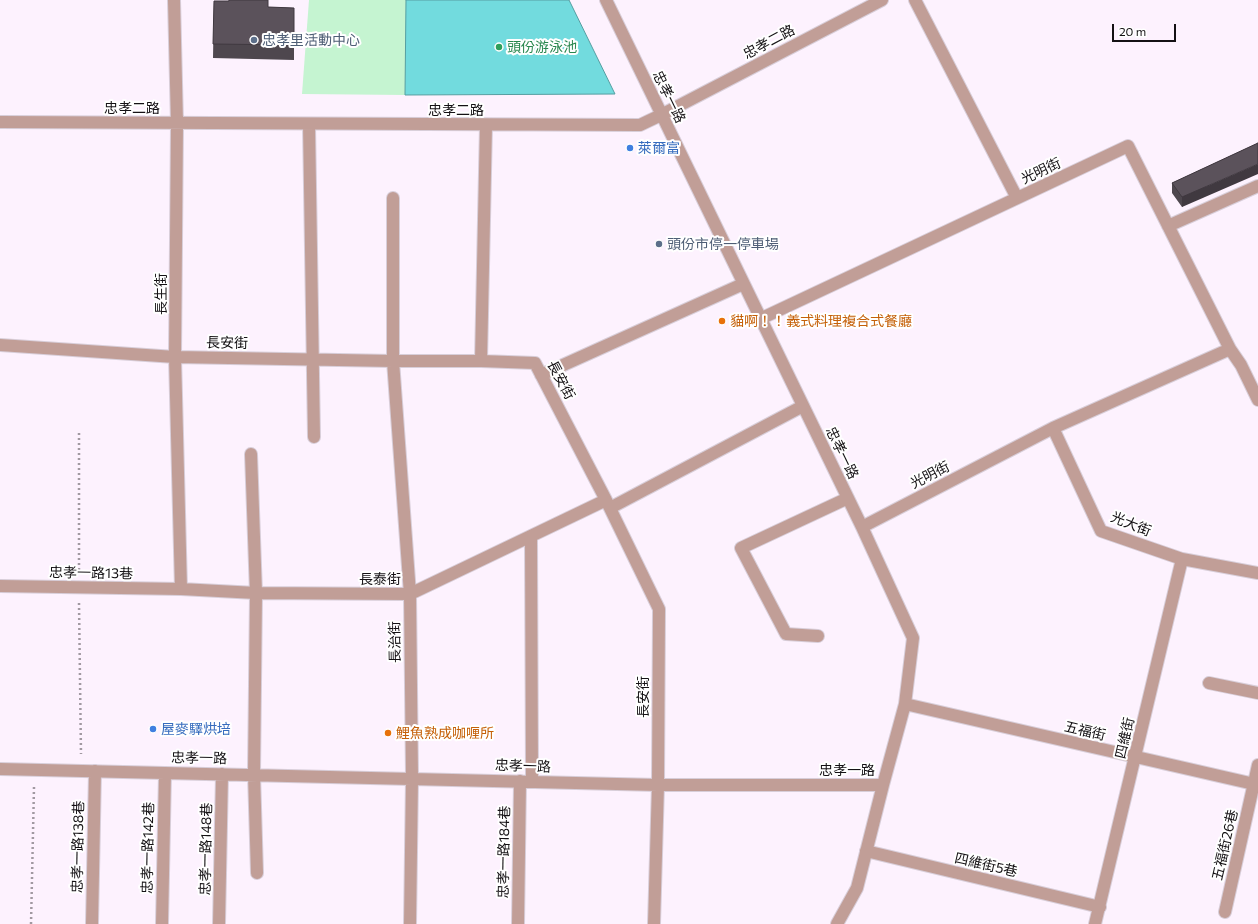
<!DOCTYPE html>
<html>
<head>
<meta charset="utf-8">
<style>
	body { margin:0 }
	#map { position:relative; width:1258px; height:924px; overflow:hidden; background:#fdf2fe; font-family:Commissioner,sans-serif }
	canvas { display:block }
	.scale { position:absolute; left:1112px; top:24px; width:64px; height:18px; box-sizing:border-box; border:2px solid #141114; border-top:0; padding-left:5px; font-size:12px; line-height:14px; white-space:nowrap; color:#141114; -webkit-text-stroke:3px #fff; paint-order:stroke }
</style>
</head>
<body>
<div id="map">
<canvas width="1258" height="924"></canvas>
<div class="scale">20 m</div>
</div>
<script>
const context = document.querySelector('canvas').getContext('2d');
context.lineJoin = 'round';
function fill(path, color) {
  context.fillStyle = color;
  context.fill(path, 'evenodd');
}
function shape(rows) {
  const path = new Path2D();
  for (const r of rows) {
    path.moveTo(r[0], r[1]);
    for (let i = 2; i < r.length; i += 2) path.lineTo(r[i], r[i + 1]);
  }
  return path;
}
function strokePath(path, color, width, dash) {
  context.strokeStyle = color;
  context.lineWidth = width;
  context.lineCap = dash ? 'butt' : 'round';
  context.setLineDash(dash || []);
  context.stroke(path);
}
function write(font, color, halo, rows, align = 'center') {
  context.font = font + ' Commissioner,"Noto Sans TC",sans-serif';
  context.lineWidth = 4;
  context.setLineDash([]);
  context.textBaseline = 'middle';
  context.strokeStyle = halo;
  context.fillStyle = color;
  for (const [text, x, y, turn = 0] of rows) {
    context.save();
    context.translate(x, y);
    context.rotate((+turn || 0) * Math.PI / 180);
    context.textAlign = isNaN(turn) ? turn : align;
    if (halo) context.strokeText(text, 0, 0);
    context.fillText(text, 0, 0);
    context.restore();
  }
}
const green = shape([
	[309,0,408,0,405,95,302,94]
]);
const water = shape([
	[406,0,569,0,615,94,405,95,406,0]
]);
const path = shape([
	[79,433,79,570],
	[79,603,81,754],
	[31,924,34,787]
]);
const minor = shape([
	[174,0,177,123,175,357,181,589],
	[915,0,1017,198],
	[0,122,640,125,661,115,882,0],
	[309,124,314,437],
	[393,198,393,361,410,594,412,778,410,924],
	[1168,226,1258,186],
	[760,319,1128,146,1230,349,1053,428,862,527],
	[0,345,175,357,393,361,481,361,535,363,606,500,659,609,658,785,654,924],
	[1230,349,1241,365,1258,400],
	[481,361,486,125],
	[541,375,743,284],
	[1053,428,1101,531,1182,559,1258,573],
	[251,454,256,593,254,774,257,873],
	[610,508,803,406],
	[531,536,532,782],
	[0,586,181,589,256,593,410,594,606,500],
	[818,636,786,634,741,548,848,498],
	[1209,683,1258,693],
	[905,704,1258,785],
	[0,769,658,785,883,785,905,704,913,638,862,527,606,0],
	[866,851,1100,907],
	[1225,912,1258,765],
	[92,924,95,771],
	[162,924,165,773],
	[219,924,222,774],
	[518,924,520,781],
	[837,924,857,888,883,785],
	[1095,924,1182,559]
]);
const wall = shape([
	[214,1,268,7,294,8,294,60,213,58],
	[1258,143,1182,207,1172,193,1172,183]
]);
const shadedWall = shape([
	[1258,164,1258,174,1182,207,1182,197]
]);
const building = shape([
	[229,0,268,0,268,7,294,8,294,45,213,44,214,1,229,1,229,0],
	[1258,143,1258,164,1182,197,1172,183,1258,143]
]);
const markers = [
	[254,40,4,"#5c6f8a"],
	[499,47,4,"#2e9e5b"],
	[630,148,4,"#3f7fe0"],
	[659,244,4,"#5c6f8a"],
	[722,321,4,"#e8710a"],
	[153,729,4,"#3f7fe0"],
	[388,733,4,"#e8710a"]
];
const serviceNames = [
	["忠孝里活動中心",262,40],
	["頭份市停一停車場",667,244]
];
const streetNames = [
	["忠孝二路",769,42,-28],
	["忠孝一路",669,97,64],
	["忠孝二路",132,108],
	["忠孝二路",456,110],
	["光明街",1041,171,-25],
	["長生街",161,294,-90],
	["長安街",227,343,1],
	["長安街",561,380,62],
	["忠孝一路",842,453,64],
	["光明街",930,475,-27],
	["光大街",1131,524,22],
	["忠孝一路13巷",91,573,1],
	["長泰街",380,579],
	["長治街",395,642,-91],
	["長安街",643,697,-90],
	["五福街",1085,731,13],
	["四維街",1125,738,-77],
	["忠孝一路",199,758,1],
	["忠孝一路",523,766,2],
	["忠孝一路",847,770],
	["五福街26巷",1225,845,-77],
	["忠孝一路138巷",78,847,-89],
	["忠孝一路142巷",148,848,-89],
	["忠孝一路148巷",206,849,-89],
	["忠孝一路184巷",504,852,-89],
	["四維街5巷",986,865,13]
];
const leisureNames = [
	["頭份游泳池",507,47]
];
const shopNames = [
	["萊爾富",638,148],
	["屋麥驛烘培",161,729]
];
const foodNames = [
	["貓啊！！義式料理複合式餐廳",730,321],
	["鯉魚熟成咖喱所",396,733]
];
fill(green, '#c5f4d1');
fill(water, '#72dbde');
strokePath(water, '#569ea1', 1);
strokePath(minor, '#d8ced9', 14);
strokePath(path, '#a199a1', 2.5, [2, 3]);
strokePath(minor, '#c19e97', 12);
fill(wall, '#4e474e');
fill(shadedWall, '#403940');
fill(building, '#5b525b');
strokePath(building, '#403940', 1);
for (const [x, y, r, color] of markers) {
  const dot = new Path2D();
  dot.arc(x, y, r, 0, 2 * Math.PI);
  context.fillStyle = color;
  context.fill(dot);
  strokePath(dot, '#fff', 1.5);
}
write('14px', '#4e5e75', '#fff', serviceNames, 'left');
write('14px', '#141114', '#fff', streetNames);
write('14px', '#27864d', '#fff', leisureNames, 'left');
write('14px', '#366cbe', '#fff', shopNames, 'left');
write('14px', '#c56008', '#fff', foodNames, 'left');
</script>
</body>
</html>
